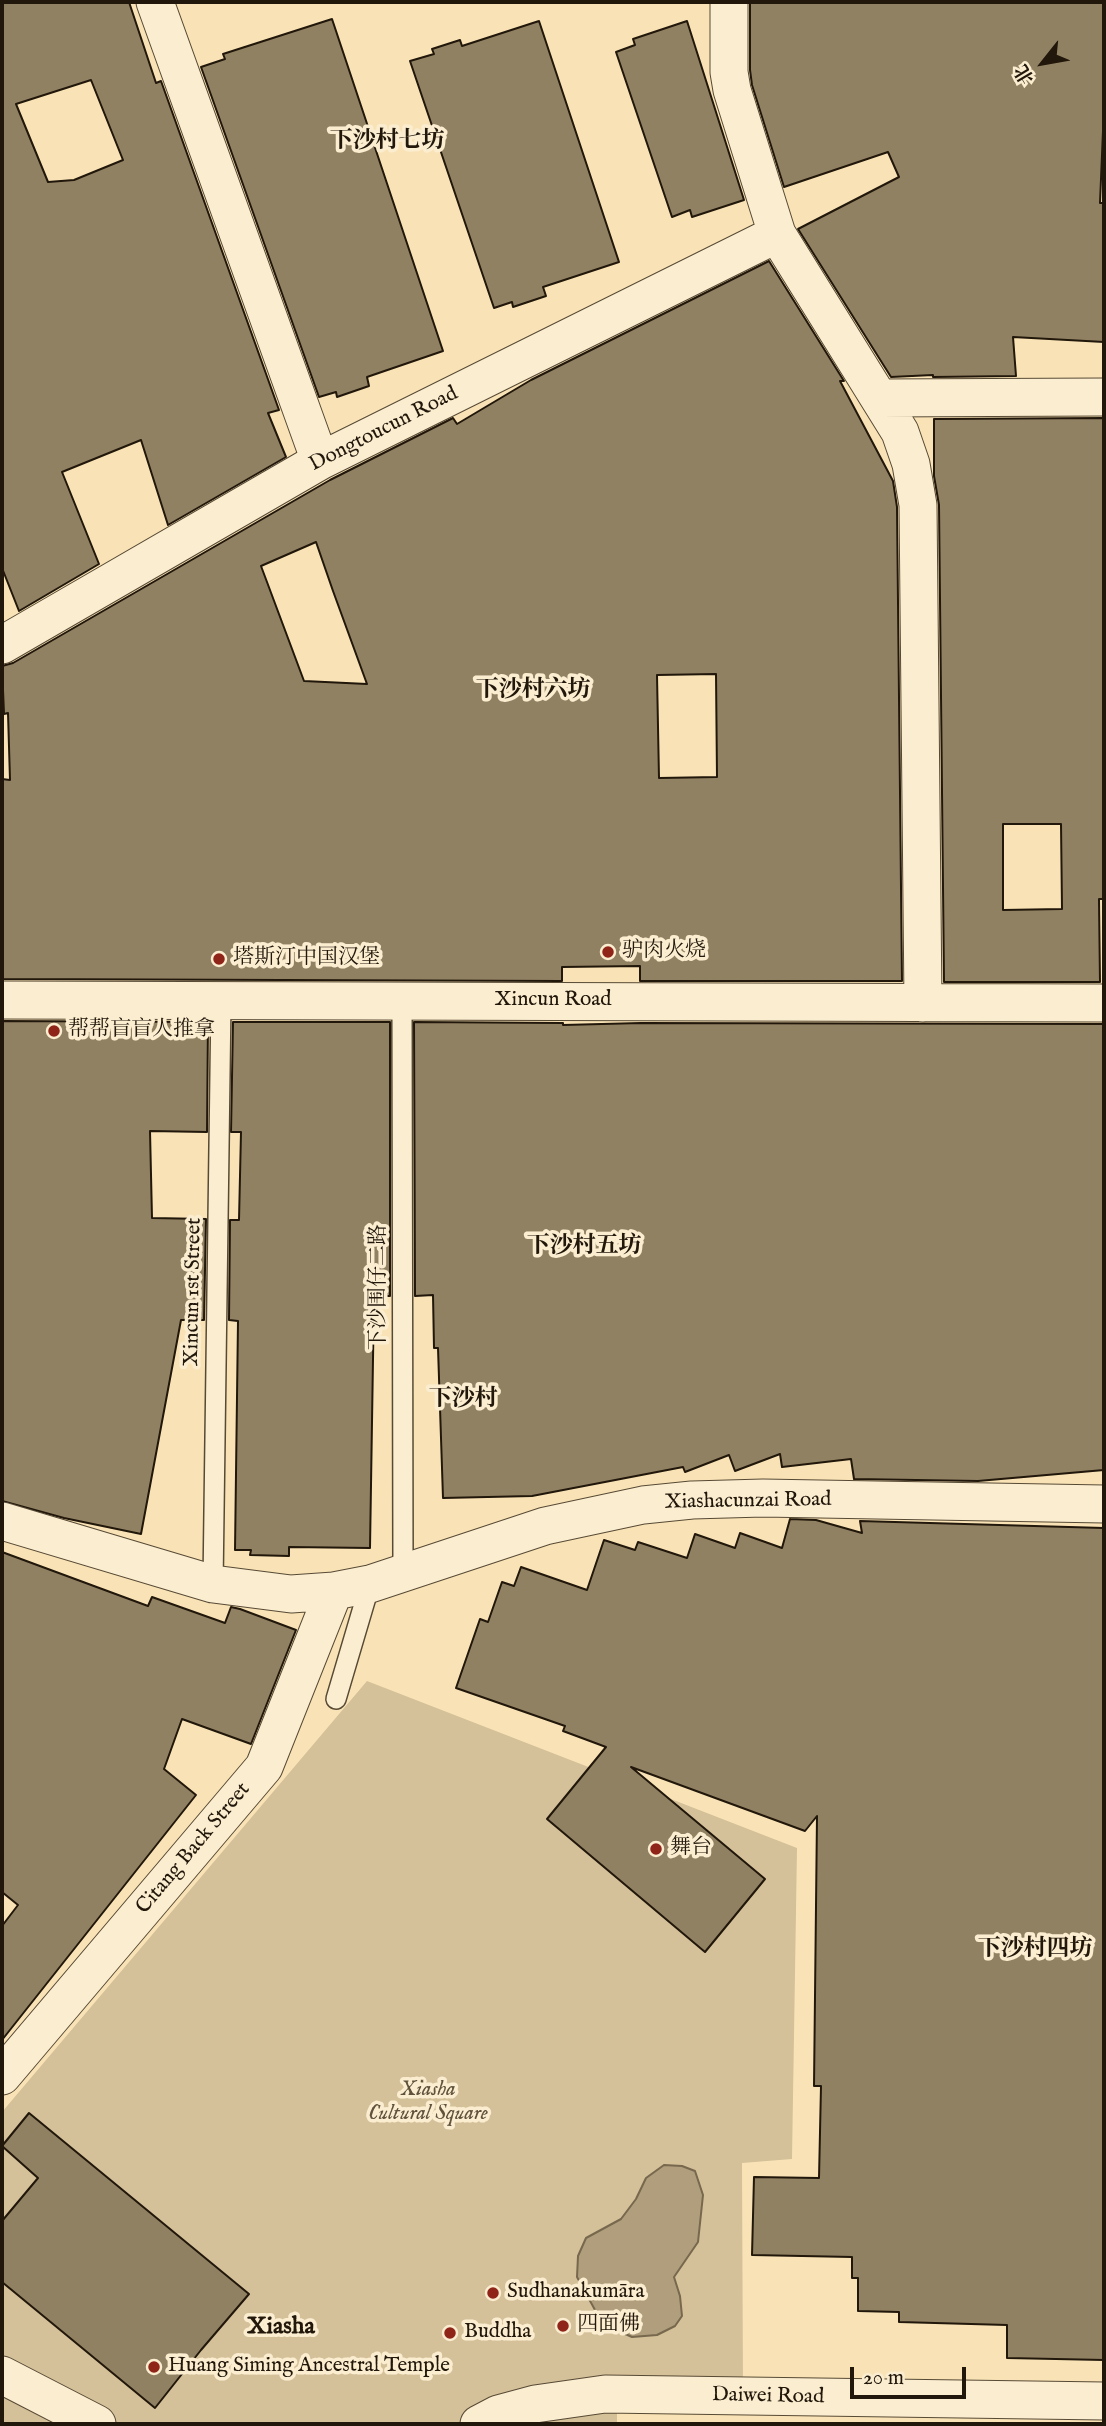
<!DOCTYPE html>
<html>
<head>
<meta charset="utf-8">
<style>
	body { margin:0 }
	#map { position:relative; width:1106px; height:2426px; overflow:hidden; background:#f9e3b6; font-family:"IM FELL English","Noto Serif SC",serif }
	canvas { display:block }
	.frame { position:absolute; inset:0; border:4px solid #21170a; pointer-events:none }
	.north { position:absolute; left:1008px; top:28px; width:70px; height:70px; -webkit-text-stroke:5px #fbedd0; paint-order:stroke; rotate:239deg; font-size:19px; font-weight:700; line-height:28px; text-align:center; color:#21170a }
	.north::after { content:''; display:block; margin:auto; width:24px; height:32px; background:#21170a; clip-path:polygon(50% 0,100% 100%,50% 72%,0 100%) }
	.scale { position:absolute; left:850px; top:2367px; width:116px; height:32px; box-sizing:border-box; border:4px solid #21170a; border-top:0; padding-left:9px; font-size:21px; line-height:24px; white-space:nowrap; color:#21170a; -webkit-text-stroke:5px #fbedd0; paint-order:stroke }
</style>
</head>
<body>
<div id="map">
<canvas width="1106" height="2426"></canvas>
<div class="frame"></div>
<div class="north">北</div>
<div class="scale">20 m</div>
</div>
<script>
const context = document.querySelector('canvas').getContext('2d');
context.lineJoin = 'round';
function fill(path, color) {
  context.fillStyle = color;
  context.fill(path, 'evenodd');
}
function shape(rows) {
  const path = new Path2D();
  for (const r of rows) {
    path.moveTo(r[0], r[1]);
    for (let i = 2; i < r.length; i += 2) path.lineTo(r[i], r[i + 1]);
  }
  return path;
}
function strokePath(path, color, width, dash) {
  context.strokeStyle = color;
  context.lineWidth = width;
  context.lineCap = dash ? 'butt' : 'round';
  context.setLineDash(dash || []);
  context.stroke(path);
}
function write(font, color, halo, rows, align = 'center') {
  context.font = font + ' "IM FELL English","Noto Serif SC",serif';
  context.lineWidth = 7;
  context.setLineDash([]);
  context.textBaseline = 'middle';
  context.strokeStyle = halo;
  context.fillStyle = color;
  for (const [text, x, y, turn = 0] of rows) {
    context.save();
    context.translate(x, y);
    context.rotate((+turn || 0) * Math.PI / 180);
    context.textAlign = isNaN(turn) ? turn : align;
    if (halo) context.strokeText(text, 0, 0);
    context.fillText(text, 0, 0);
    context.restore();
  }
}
const green = shape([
	[367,1681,797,1848,792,2159,742,2163,743,2396,617,2395,617,2424,2,2424,2,2112]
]);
const water = shape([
	[664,2165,682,2166,695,2171,703,2195,698,2242,674,2277,680,2296,682,2316,675,2326,657,2335,632,2337,614,2329,595,2310,577,2277,578,2256,586,2238,621,2219,636,2199,646,2178,664,2165]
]);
const building = shape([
	[2,2,129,2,156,83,161,81,279,410,268,413,286,457,168,525,141,440,62,472,99,564,19,611,2,568,2,2],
	[91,80,123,160,74,180,48,182,16,104,91,80],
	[750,2,1104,2,1104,107,1100,203,1104,203,1104,342,1013,337,1016,376,933,377,933,375,891,377,798,229,899,177,888,152,784,187,752,85,750,70,750,2],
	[332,19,443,351,367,377,369,386,337,397,336,392,319,397,201,67,225,59,223,54,332,19],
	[539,21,619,262,543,287,546,296,513,307,512,302,494,308,410,61,434,54,432,49,460,40,462,46,539,21],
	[687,21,744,200,692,217,690,210,672,217,616,52,635,45,633,39,687,21],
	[769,261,844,381,840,381,893,481,897,507,902,981,640,981,640,966,562,967,562,981,2,979,2,779,10,780,8,713,4,714,2,666,13,663,330,480,453,418,457,424,531,380,769,261],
	[316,542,333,591,367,684,304,681,261,566,316,542],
	[716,674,717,777,659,778,657,675,716,674],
	[1104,418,1104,899,1099,899,1100,982,944,982,939,505,934,476,934,419,1104,418],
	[1003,824,1061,824,1062,909,1003,910,1003,824],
	[2,1021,208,1022,207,1132,150,1131,152,1218,206,1219,204,1320,181,1320,141,1534,64,1518,2,1501,2,1021],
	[233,1022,390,1022,390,1296,374,1296,370,1548,289,1547,289,1556,250,1555,251,1550,235,1550,238,1321,229,1320,230,1220,239,1220,241,1132,231,1132,233,1022],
	[414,1022,563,1023,563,1025,641,1023,1104,1024,1104,1470,978,1481,854,1479,851,1459,782,1467,780,1454,735,1471,729,1455,685,1472,683,1467,532,1496,443,1498,438,1348,434,1348,433,1295,415,1296,414,1022],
	[790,1519,816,1520,862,1533,860,1521,1104,1528,1104,2360,1007,2358,1007,2325,899,2322,899,2312,858,2311,858,2278,852,2278,852,2257,752,2255,754,2177,819,2178,821,2086,814,2086,817,1816,805,1831,631,1767,765,1879,705,1952,547,1819,606,1747,563,1731,565,1726,456,1688,480,1619,488,1622,502,1582,514,1586,521,1567,587,1590,604,1540,635,1550,638,1542,687,1558,695,1534,735,1548,740,1533,782,1548,790,1519],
	[2,1552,148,1606,152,1597,225,1623,231,1607,240,1609,296,1630,251,1744,182,1719,164,1769,196,1795,2,2040,2,1926,18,1905,2,1892,2,1552],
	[29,2113,249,2294,201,2350,155,2408,2,2282,2,2221,38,2178,2,2146,29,2113]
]);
const lane = shape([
	[402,1001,403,1573],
	[213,1584,221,1001],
	[336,1699,370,1584]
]);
const street = shape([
	[155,2,320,461],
	[729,2,729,72,732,90,777,234,900,432,911,464,918,505,923,1003],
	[879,398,1104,397],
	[2,645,320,461,777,234],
	[2,1000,1104,1003],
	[2,1521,213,1584,291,1594,334,1591,370,1584,545,1526,643,1505,692,1500,763,1498,1104,1504],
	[2,2076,264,1767,334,1591],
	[2,2375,97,2424],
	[479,2424,498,2414,535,2404,605,2394,1104,2401]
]);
const markers = [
	[608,952,7,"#8f2418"],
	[219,959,7,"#8f2418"],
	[54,1031,7,"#8f2418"],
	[656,1849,7,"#8f2418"],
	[493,2293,7,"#8f2418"],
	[563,2326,7,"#8f2418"],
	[450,2333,7,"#8f2418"],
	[154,2367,7,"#8f2418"]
];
const streetNames = [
	["Dongtoucun Road",384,430,-27],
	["Xincun Road",553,1001],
	["下沙围仔二路",380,1287,-90],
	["Xincun 1st Street",194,1292,-89],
	["Xiashacunzai Road",748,1502,-1],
	["Citang Back Street",194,1849,-50],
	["Daiwei Road",768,2397,1]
];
const poiNames = [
	["驴肉火烧",622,952],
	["塔斯汀中国汉堡",233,959],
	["帮帮盲盲人推拿",68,1031],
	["舞台",670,1849],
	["Sudhanakumāra",507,2293],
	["四面佛",577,2326],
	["Buddha",464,2333],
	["Huang Siming Ancestral Temple",168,2367]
];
const parkNames = [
	["Xiasha",428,2091],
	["Cultural Square",428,2115]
];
const neighbourhoodNames = [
	["下沙村七坊",387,142],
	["下沙村六坊",533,691],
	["下沙村五坊",584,1247],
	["下沙村",463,1400],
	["下沙村四坊",1035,1950]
];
const quarterNames = [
	["Xiasha",281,2328]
];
fill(green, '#d4c099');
fill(water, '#b09e7c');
strokePath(water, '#77684e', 2);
fill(building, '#918163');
strokePath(building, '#21170a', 2);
strokePath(lane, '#574a35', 22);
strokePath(street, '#574a35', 39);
strokePath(lane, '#fbedd0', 19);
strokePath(street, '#fbedd0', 37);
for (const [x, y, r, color] of markers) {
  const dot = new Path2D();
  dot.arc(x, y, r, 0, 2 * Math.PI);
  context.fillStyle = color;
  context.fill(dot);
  strokePath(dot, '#fbedd0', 2.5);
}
write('21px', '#21170a', '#fbedd0', streetNames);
write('21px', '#21170a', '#fbedd0', poiNames, 'left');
write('italic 21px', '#60523c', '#fbedd0', parkNames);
write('bold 23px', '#21170a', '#fbedd0', neighbourhoodNames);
write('bold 24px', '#21170a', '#fbedd0', quarterNames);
</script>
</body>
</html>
